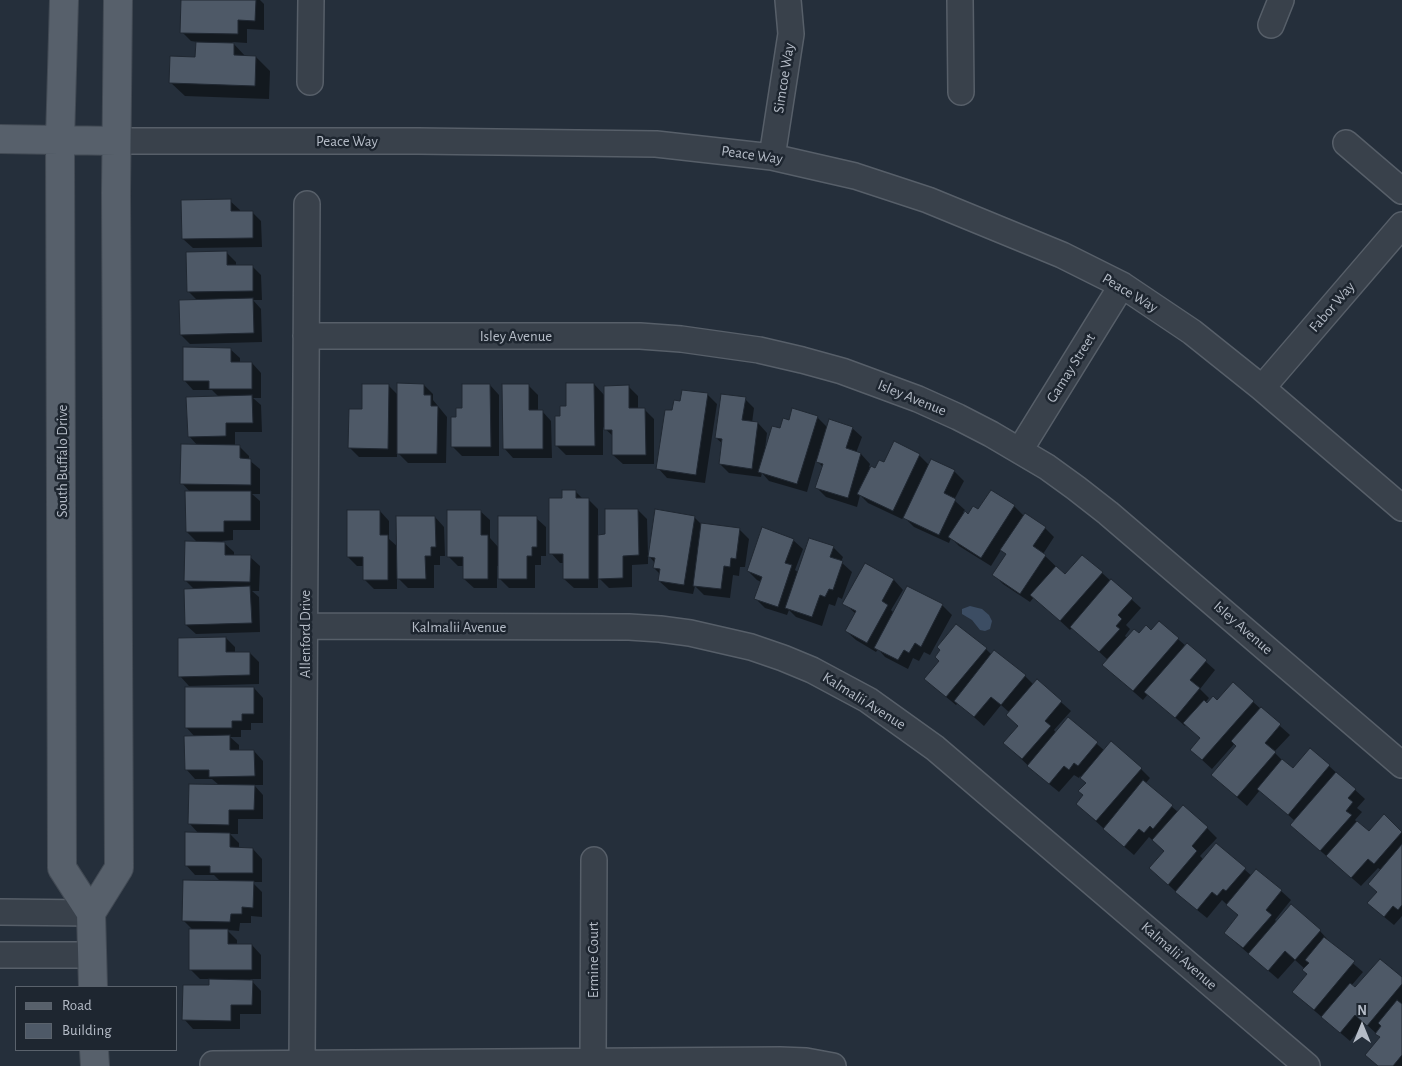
<!DOCTYPE html>
<html>
<head>
<meta charset="utf-8">
<style>
	body { margin:0 }
	#map { position:relative; width:1402px; height:1066px; overflow:hidden; background:#252f3b; font-family:"Alegreya Sans",sans-serif }
	canvas { display:block }
	.legend { position:absolute; left:15px; top:986px; width:162px; height:65px; box-sizing:border-box; background:#1e2630; border:1px solid #5a626c; margin:0; padding:6px 9px; list-style:none; font-size:15px; color:#b5bcc7 }
	.legend li { display:flex; align-items:center; gap:10px; height:25px }
	.legend b { width:25px; border:1px solid #5a626c }
	.north { position:absolute; left:1337px; top:1001px; width:50px; height:50px; -webkit-text-stroke:4px #1e2630; paint-order:stroke; rotate:0deg; font-size:14px; font-weight:700; line-height:20px; text-align:center; color:#b5bcc7 }
	.north::after { content:''; display:block; margin:auto; width:18px; height:22px; background:#b5bcc7; clip-path:polygon(50% 0,100% 100%,50% 72%,0 100%) }
</style>
</head>
<body>
<div id="map">
<canvas width="1402" height="1066"></canvas>
<ul class="legend">
<li><b style="height:6px;background:#57606b"></b>Road</li>
<li><b style="height:14px;background:#4e5967"></b>Building</li>
</ul>
<div class="north">N</div>
</div>
<script>
const context = document.querySelector('canvas').getContext('2d');
context.lineJoin = 'round';
function fill(path, color) {
  context.fillStyle = color;
  context.fill(path, 'evenodd');
}
function shape(rows) {
  const path = new Path2D();
  for (const r of rows) {
    path.moveTo(r[0], r[1]);
    for (let i = 2; i < r.length; i += 2) path.lineTo(r[i], r[i + 1]);
  }
  return path;
}
function strokePath(path, color, width, dash) {
  context.strokeStyle = color;
  context.lineWidth = width;
  context.lineCap = dash ? 'butt' : 'round';
  context.setLineDash(dash || []);
  context.stroke(path);
}
function write(font, color, halo, rows, align = 'center') {
  context.font = font + ' "Alegreya Sans",sans-serif';
  context.lineWidth = 5;
  context.setLineDash([]);
  context.textBaseline = 'middle';
  context.strokeStyle = halo;
  context.fillStyle = color;
  for (const [text, x, y, turn = 0] of rows) {
    context.save();
    context.translate(x, y);
    context.rotate((+turn || 0) * Math.PI / 180);
    context.textAlign = isNaN(turn) ? turn : align;
    if (halo) context.strokeText(text, 0, 0);
    context.fillText(text, 0, 0);
    context.restore();
  }
}
const water = shape([
	[970,606,982,609,989,615,992,621,990,629,985,631,980,630,972,620,962,614,962,609]
]);
const shadow = shape([
	[183,0,260,0,264,4,264,30,247,29,247,43,232,42,246,57,256,57,270,71,269,99,185,96,170,82,197,59,197,42,191,41,182,32],
	[230,201,240,210,240,212,252,212,261,221,262,247,193,248,183,239],
	[226,252,236,262,236,266,252,266,261,275,262,300,253,300,261,309,262,342,190,344,181,335,198,301,188,291],
	[230,349,240,358,240,363,252,363,261,373,261,398,253,398,261,405,262,432,235,432,235,446,239,446,249,456,249,460,260,469,260,494,252,494,260,501,260,530,233,530,233,540,222,541,234,552,234,556,250,557,260,566,259,591,252,591,259,597,260,632,196,634,186,625,195,590,185,580,197,542,187,532,191,493,182,483,198,446,189,436,219,397,212,390,193,390,184,380],
	[594,384,605,396,629,387,638,396,638,410,645,410,654,419,654,464,623,464,613,455,613,436,603,427,603,455,566,455,557,446,562,417,567,408],
	[388,385,399,396,424,385,433,394,433,400,447,417,446,463,408,463,397,452,397,457,359,457,350,448,363,410],
	[490,385,499,395,499,456,462,456,453,447,457,418,463,409],
	[528,385,538,395,538,411,542,411,551,421,552,458,513,458,504,448],
	[707,394,717,404,705,483,667,478,658,468,681,402],
	[745,399,754,408,752,423,758,423,767,433,765,449,780,430,790,421,817,417,828,428,852,428,862,437,856,453,861,454,870,464,869,467,875,470,885,464,919,455,929,465,954,471,964,481,954,500,965,510,963,512,969,516,979,511,1014,506,1024,516,1045,528,1054,537,1043,554,1066,576,1102,573,1141,608,1126,625,1130,629,1125,636,1127,638,1151,631,1159,623,1186,646,1187,645,1215,670,1200,689,1209,698,1205,703,1207,705,1218,702,1233,684,1290,735,1274,752,1284,762,1293,770,1329,766,1365,799,1357,808,1362,812,1355,820,1359,824,1369,833,1384,816,1402,832,1402,916,1394,925,1378,912,1378,892,1381,870,1378,868,1361,886,1301,834,1295,821,1260,790,1247,806,1222,784,1237,746,1235,743,1212,769,1201,759,1201,738,1186,725,1185,726,1148,694,1143,700,1113,674,1108,660,1072,627,1070,630,1034,597,1030,602,1003,584,994,575,1007,555,1001,550,991,566,959,546,951,538,949,543,914,527,904,517,902,519,868,503,860,495,857,507,826,497,817,488,823,467,816,460,807,492,769,481,762,473,761,477,729,473,720,464,723,444,716,438],
	[575,491,583,499,588,499,598,509,598,536,606,535,638,510,647,519,648,554,694,517,702,525,739,529,749,539,745,567,740,567,739,576,733,575,730,598,704,595,695,586,693,594,669,590,659,581,660,574,654,568,655,563,648,555,648,564,632,565,632,587,609,588,598,577,598,588,574,588,564,579,564,563,560,563,551,553,563,499],
	[380,511,389,521,389,539,398,547,435,517,444,527,445,556,440,556,440,565,434,565,434,588,408,588,397,577,397,589,374,589,364,579,364,566,357,566,348,557],
	[480,511,490,520,490,538,499,548,536,518,546,527,546,556,541,556,541,565,535,565,535,588,509,588,500,579,499,566,497,566,497,588,474,588,464,579,464,566,458,566,448,556],
	[793,540,803,549,795,570,799,573,833,547,843,557,841,562,852,572,842,599,838,597,835,606,829,604,822,626,796,617,789,610,787,615,765,608,755,598,761,582,757,580,748,571],
	[866,564,894,580,903,590,891,610,894,613,908,587,942,605,952,615,930,655,924,652,919,661,913,658,908,669,885,657,878,649,876,652,856,640,846,631,856,614,844,603],
	[226,638,235,647,235,653,250,653,259,662,259,684,189,686,180,676],
	[986,649,992,655,1025,676,1034,685,1037,681,1071,711,1054,730,1056,733,1068,719,1105,751,1141,769,1150,778,1145,784,1178,812,1183,807,1207,828,1217,838,1200,856,1204,860,1216,845,1252,876,1256,871,1281,891,1291,900,1275,920,1277,922,1291,906,1320,931,1329,941,1328,942,1363,972,1351,986,1355,989,1402,979,1402,1066,1378,1066,1381,1038,1365,1023,1350,1041,1303,1001,1308,974,1305,969,1295,960,1278,979,1235,942,1225,932,1239,916,1222,900,1207,918,1186,901,1160,877,1165,852,1149,837,1134,855,1114,838,1077,804,1085,795,1087,783,1080,776,1079,778,1074,775,1059,792,1038,775,1014,752,1019,726,1010,713,1001,705,984,726,958,703,956,705,935,688],
	[254,688,263,698,263,723,251,723,251,730,241,730,241,737,230,737,239,745,239,751,254,751,263,761,263,785,254,785,263,795,263,819,238,819,238,834,230,834,239,843,239,849,253,849,262,859,262,882,252,882,262,892,262,917,251,916,251,923,240,923,239,931,227,930,237,940,237,945,252,945,261,955,261,979,250,979,261,991,261,1014,240,1014,240,1029,193,1029,184,1019,210,987,211,979,200,979,190,969,193,930,183,920,221,882,214,875,195,875,186,865,199,834,190,824,219,785,212,779,195,779,186,769,195,737,186,727]
]);
const building = shape([
	[181,0,256,0,255,21,238,20,238,34,180,33,181,0],
	[196,42,234,43,234,55,256,56,255,86,169,83,170,56,195,57,196,42],
	[231,199,231,211,253,211,253,238,182,239,181,200,231,199],
	[227,251,227,265,253,265,253,291,187,292,186,252,227,251],
	[253,298,254,333,180,335,179,300,253,298],
	[183,347,231,348,231,362,252,362,252,389,209,389,209,381,183,381,183,347],
	[397,383,424,384,424,395,431,395,431,406,438,406,437,454,397,454,397,383],
	[566,383,594,383,595,446,555,446,555,416,560,416,560,406,566,406,566,383],
	[362,384,389,384,388,449,348,448,349,409,362,409,362,384],
	[462,384,490,384,491,447,451,447,451,417,456,417,456,408,462,408,462,384],
	[502,384,529,384,529,410,543,410,543,449,503,449,502,384],
	[629,385,629,408,645,408,646,455,612,455,612,430,604,430,604,386,629,385],
	[682,390,708,393,696,475,656,469,665,410,672,410,674,400,680,401,682,390],
	[721,394,746,397,742,420,758,422,752,469,719,464,722,439,715,438,721,394],
	[252,395,253,423,226,423,226,436,188,437,186,397,252,395],
	[792,408,818,416,797,484,758,472,772,426,780,428,783,418,789,420,792,408],
	[829,419,853,427,846,448,861,453,848,498,815,488,823,464,816,462,829,419],
	[894,441,920,454,893,511,857,494,871,466,875,468,879,460,884,462,894,441],
	[181,444,240,445,240,458,251,459,251,485,180,484,181,444],
	[931,459,955,470,944,493,956,499,939,535,903,518,931,459],
	[562,490,576,490,576,498,589,498,589,579,563,579,563,554,549,554,549,498,562,498,562,490],
	[991,490,1015,505,981,558,948,537,965,511,968,514,973,506,978,509,991,490],
	[185,491,251,491,251,521,224,521,224,532,186,532,185,491],
	[605,509,638,509,639,555,623,556,623,578,598,579,598,535,605,534,605,509],
	[655,509,695,516,684,585,658,581,660,569,653,568,655,558,648,557,655,509],
	[347,510,380,510,380,535,388,535,388,580,363,580,363,557,347,557,347,510],
	[447,510,481,510,481,535,488,535,488,579,463,579,463,557,447,557,447,510],
	[1025,513,1046,527,1033,546,1046,555,1020,594,992,575,1006,554,1000,550,1025,513],
	[396,516,435,516,436,547,431,547,431,556,425,556,426,579,397,579,396,516],
	[498,516,537,516,537,547,532,547,532,556,527,556,527,579,498,579,498,516],
	[701,523,740,528,736,559,731,558,730,567,724,566,721,589,693,586,701,523],
	[762,527,794,539,785,563,792,565,778,607,754,599,762,577,747,571,762,527],
	[809,538,834,546,830,557,843,561,833,590,829,589,825,597,820,595,812,617,785,608,809,538],
	[185,541,225,542,225,555,251,555,250,582,184,581,185,541],
	[1082,555,1103,572,1060,621,1030,595,1056,566,1065,574,1082,555],
	[865,563,894,579,882,601,888,605,867,643,845,631,856,611,842,604,865,563],
	[1111,579,1133,598,1118,615,1122,619,1116,626,1120,629,1099,652,1070,627,1111,579],
	[250,586,252,623,185,625,184,589,250,586],
	[907,586,943,604,921,647,915,643,909,653,904,650,898,660,874,648,907,586],
	[1159,621,1179,638,1133,691,1102,665,1134,629,1139,633,1146,625,1151,630,1159,621],
	[956,624,987,648,946,697,924,679,939,661,935,657,940,650,937,647,956,624],
	[226,637,226,652,250,652,250,675,178,677,178,638,226,637],
	[1187,643,1207,660,1190,680,1200,688,1175,718,1144,692,1187,643],
	[994,650,1026,675,1001,705,991,697,974,717,954,701,994,650],
	[1037,679,1062,701,1045,721,1051,726,1022,759,1003,743,1018,726,1006,715,1037,679],
	[1233,682,1254,701,1202,760,1190,750,1200,738,1183,723,1204,700,1207,703,1213,696,1217,700,1233,682],
	[185,687,254,687,254,714,242,714,242,721,232,721,232,728,185,728,185,687],
	[1261,707,1281,724,1265,743,1276,752,1237,797,1211,775,1236,746,1231,741,1261,707],
	[1068,717,1098,742,1078,766,1074,763,1069,770,1064,766,1049,784,1027,766,1068,717],
	[230,735,230,750,254,750,255,776,209,777,209,770,185,770,184,736,230,735],
	[1111,741,1142,768,1096,821,1076,804,1083,795,1078,791,1086,783,1080,778,1111,741],
	[1310,748,1330,765,1288,815,1257,789,1282,759,1293,768,1310,748],
	[1336,772,1356,789,1348,798,1353,802,1346,811,1352,815,1320,851,1290,825,1336,772],
	[1143,780,1173,805,1153,829,1150,826,1144,833,1139,829,1124,847,1103,829,1143,780],
	[189,784,255,785,254,810,229,810,229,825,188,824,189,784],
	[1183,805,1208,827,1192,846,1197,851,1168,885,1149,868,1164,851,1152,840,1183,805],
	[1384,814,1402,832,1374,864,1368,859,1351,878,1326,856,1357,821,1369,831,1384,814],
	[185,832,230,833,230,847,253,848,253,873,210,873,210,866,185,866,185,832],
	[1216,843,1246,868,1226,891,1223,889,1217,896,1212,892,1197,910,1175,892,1216,843],
	[1402,844,1402,905,1398,910,1393,906,1384,917,1367,903,1377,892,1368,884,1402,844],
	[1256,869,1282,890,1266,910,1272,915,1243,948,1224,933,1238,915,1226,905,1256,869],
	[183,880,254,881,253,908,242,907,242,914,231,914,230,922,182,921,183,880],
	[1291,904,1321,930,1295,960,1285,951,1268,971,1248,954,1291,904],
	[189,929,228,929,228,944,252,944,252,970,189,970,189,929],
	[1324,937,1355,961,1314,1010,1292,992,1307,974,1302,970,1309,963,1305,960,1324,937],
	[1380,959,1402,977,1402,984,1367,1026,1355,1015,1340,1033,1321,1017,1350,983,1355,987,1380,959],
	[209,979,253,980,252,1005,231,1005,231,1021,182,1020,183,985,209,985,209,979],
	[1397,1000,1402,1004,1402,1055,1393,1066,1378,1066,1365,1055,1380,1037,1375,1034,1381,1026,1378,1023,1397,1000]
]);
const minor = shape([
	[960,0,961,92],
	[1271,25,1281,0],
	[310,82,311,0],
	[116,141,418,141,656,144,772,157,855,176,928,200,1062,255,1122,285,1192,332,1262,388,1402,508],
	[1346,143,1402,191],
	[772,157,791,34,788,0],
	[306,336,640,336,681,339,759,350,802,360,842,371,918,399,958,417,991,434,1047,467,1076,488,1108,513,1402,765],
	[1262,388,1402,225],
	[1020,450,1122,285],
	[305,626,629,627,660,629,690,633,751,647,783,658,812,670,868,700,935,748,1307,1066],
	[0,912,91,913],
	[0,955,92,955],
	[593,1060,594,860],
	[302,1063,307,204],
	[213,1064,780,1060,806,1061,833,1066]
]);
const major = shape([
	[64,0,60,140,62,868,91,913,93,987],
	[0,139,116,141],
	[91,913,119,868,116,193,118,0],
	[94,1050,95,1066]
]);
const streetNames = [
	["Simcoe Way",784,78,-81],
	["Peace Way",347,141],
	["Peace Way",752,155,8],
	["Peace Way",1130,293,31],
	["Fabor Way",1332,307,-49],
	["Isley Avenue",516,336],
	["Gamay Street",1071,368,-58],
	["Isley Avenue",912,398,22],
	["South Buffalo Drive",62,461,-90],
	["Kalmalii Avenue",459,627],
	["Isley Avenue",1243,628,41],
	["Allenford Drive",305,634,-90],
	["Kalmalii Avenue",864,701,32],
	["Kalmalii Avenue",1179,956,41],
	["Ermine Court",593,960,-90]
];
fill(water, '#3c4d63');
fill(shadow, '#0007');
fill(building, '#4e5967');
strokePath(building, '#202832', 1);
strokePath(minor, '#575f69', 28);
strokePath(major, '#424a54', 30);
strokePath(minor, '#39414b', 25);
strokePath(major, '#57606b', 28);
write('15px', '#b5bcc7', '#1e2630', streetNames);
</script>
</body>
</html>
